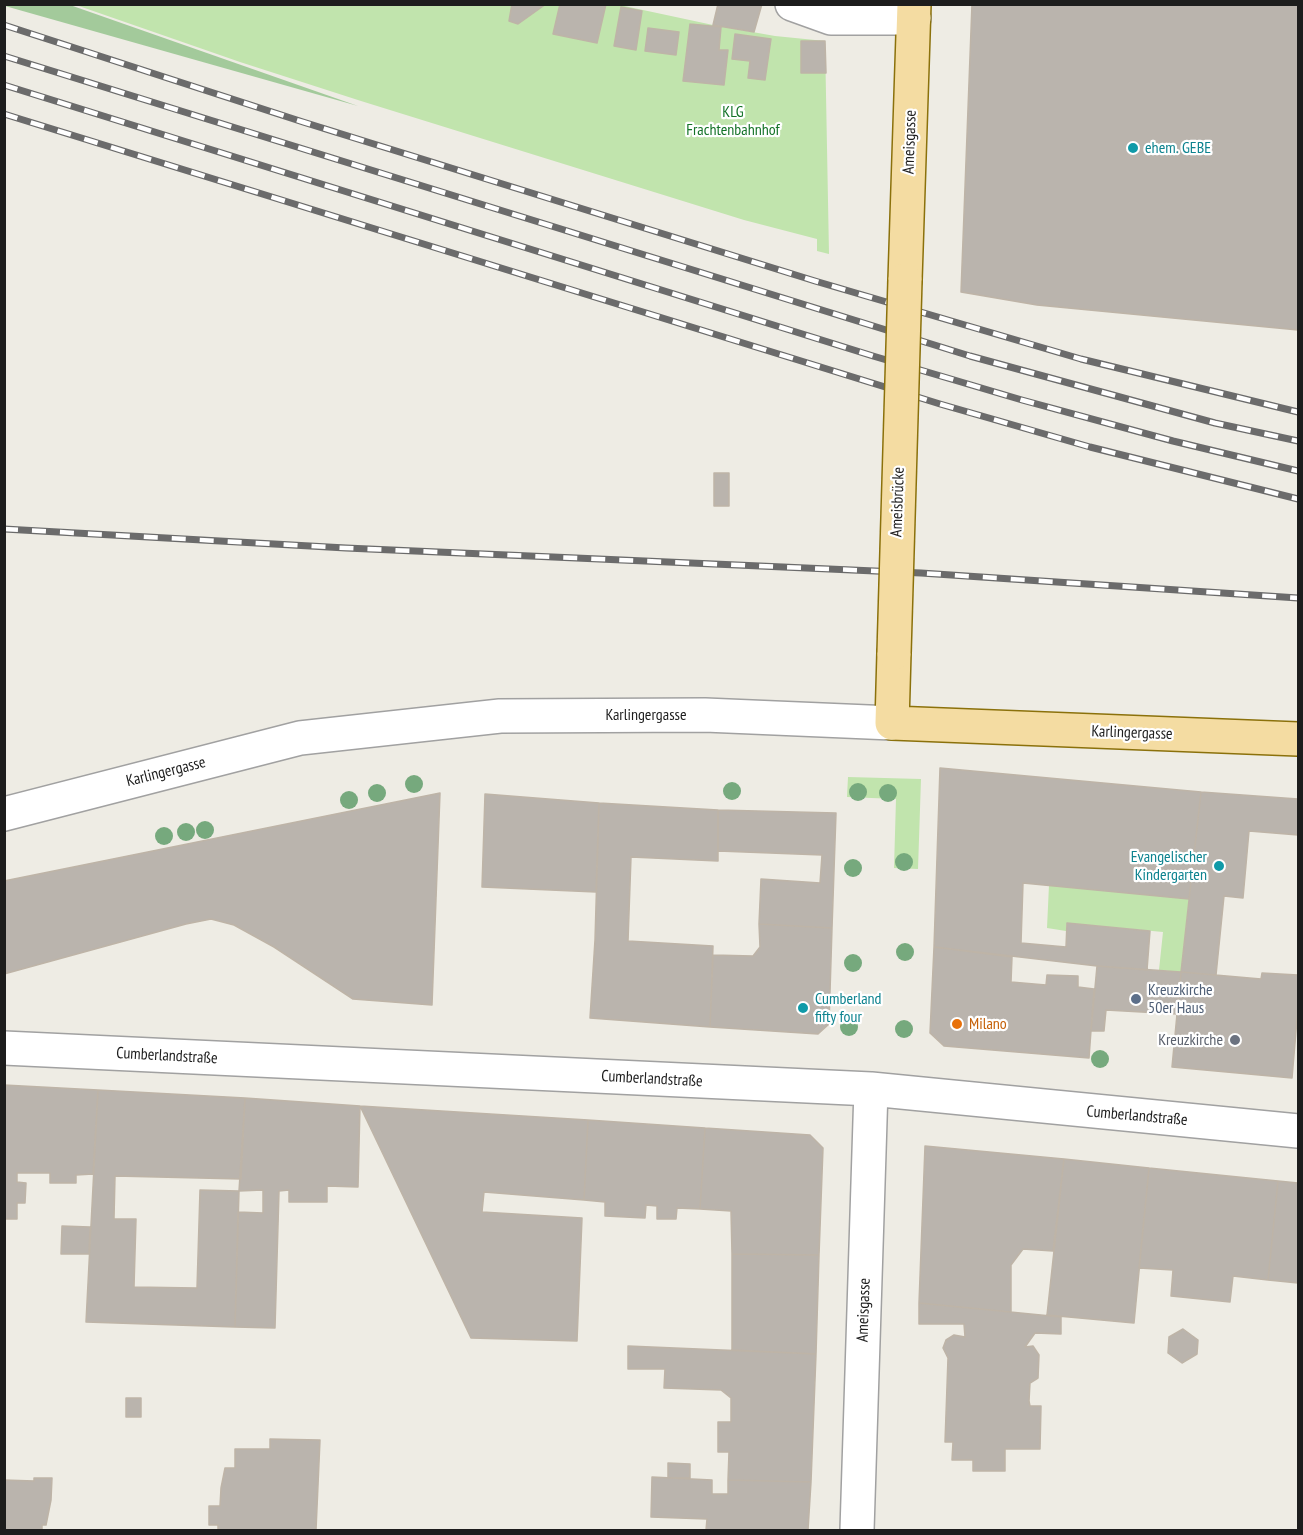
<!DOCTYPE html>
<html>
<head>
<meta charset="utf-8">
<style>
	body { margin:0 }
	#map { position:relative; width:1303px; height:1535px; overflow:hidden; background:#eeece4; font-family:"PT Sans Narrow",sans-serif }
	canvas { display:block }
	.frame { position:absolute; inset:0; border:6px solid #1d1d1d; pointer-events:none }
</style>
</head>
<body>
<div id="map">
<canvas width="1303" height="1535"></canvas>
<div class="frame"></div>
</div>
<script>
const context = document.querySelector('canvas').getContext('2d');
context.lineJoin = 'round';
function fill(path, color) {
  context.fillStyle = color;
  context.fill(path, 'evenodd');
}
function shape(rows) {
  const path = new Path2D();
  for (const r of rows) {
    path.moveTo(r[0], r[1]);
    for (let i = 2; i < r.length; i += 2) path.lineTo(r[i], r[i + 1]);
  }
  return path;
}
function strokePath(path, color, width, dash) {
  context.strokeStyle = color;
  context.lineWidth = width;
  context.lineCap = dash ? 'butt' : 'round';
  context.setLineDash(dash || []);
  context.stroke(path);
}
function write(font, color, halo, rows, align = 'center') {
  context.font = font + ' "PT Sans Narrow",sans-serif';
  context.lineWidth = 4.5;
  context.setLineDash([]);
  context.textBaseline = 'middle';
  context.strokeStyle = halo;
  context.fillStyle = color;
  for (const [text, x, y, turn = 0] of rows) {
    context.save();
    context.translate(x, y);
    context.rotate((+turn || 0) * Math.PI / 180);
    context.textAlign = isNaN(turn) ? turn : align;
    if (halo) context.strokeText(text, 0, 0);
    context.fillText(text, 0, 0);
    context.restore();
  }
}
const grass = shape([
	[615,4,713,25,775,36,825,41,829,254,817,251,817,239,744,220,361,101,240,62,76,5],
	[848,777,921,779,918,869,894,868,896,799,847,797],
	[1049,885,1189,899,1181,972,1159,970,1163,932,1067,923,1066,931,1047,928]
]);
const forest = shape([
	[4,5,70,5,358,106,5,6]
]);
const building = shape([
	[546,4,518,24,509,21,512,4,546,4],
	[560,4,606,4,597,43,553,34,560,4],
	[718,4,762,4,754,32,713,25,718,4],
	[972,4,1298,4,1298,330,1037,305,961,292,972,4],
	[621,7,642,11,636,50,614,46,621,7],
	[690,24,721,27,719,50,728,50,724,85,683,81,690,24],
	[648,28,679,32,676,55,645,51,648,28],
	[735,34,771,39,765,80,748,78,750,61,732,59,735,34],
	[801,41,825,41,826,73,801,73,801,41],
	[714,473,729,473,729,506,714,506,714,473],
	[940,768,1201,792,1189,899,1023,883,1021,943,1066,947,1067,923,1150,931,1147,970,1097,966,934,947,940,768],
	[1201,792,1298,799,1298,835,1249,831,1243,898,1224,896,1216,975,1181,972,1201,792],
	[440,793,432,1005,353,999,274,947,234,925,211,919,186,924,4,974,4,881,440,793],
	[485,794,599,803,596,892,482,887,485,794],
	[599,803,718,810,718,861,631,857,628,941,713,946,710,1027,590,1018,595,940,599,803],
	[718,810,836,813,832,928,759,924,761,879,820,883,822,855,718,851,718,810],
	[759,924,832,928,829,1024,818,1034,710,1027,713,955,753,956,760,947,759,924],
	[934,947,1012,957,1011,982,1046,985,1047,975,1078,976,1078,987,1094,989,1089,1058,944,1046,930,1033,934,947],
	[1097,966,1181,972,1177,1014,1106,1010,1104,1031,1091,1031,1097,966],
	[1181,972,1261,979,1262,973,1298,975,1298,1008,1292,1078,1172,1067,1181,972],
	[4,1085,98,1090,93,1174,76,1175,76,1183,50,1183,50,1173,17,1173,17,1182,26,1183,25,1203,17,1203,17,1219,4,1219,4,1085],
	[98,1090,245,1098,241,1179,115,1176,114,1219,136,1219,134,1287,197,1288,200,1190,239,1191,235,1327,86,1322,98,1090],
	[245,1098,360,1106,358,1187,327,1186,327,1202,289,1202,289,1190,279,1191,275,1328,235,1327,238,1212,263,1213,263,1190,239,1191,245,1098],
	[360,1106,588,1120,584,1200,484,1192,482,1212,582,1218,577,1341,471,1338,360,1106],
	[588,1120,705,1128,700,1209,677,1208,676,1219,657,1219,657,1206,646,1205,645,1218,605,1216,605,1202,584,1200,588,1120],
	[705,1128,810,1135,823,1148,819,1255,732,1254,731,1211,700,1209,705,1128],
	[925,1146,1064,1159,1053,1251,1023,1249,1011,1265,1011,1312,919,1303,925,1146],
	[1064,1159,1149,1168,1134,1323,1047,1315,1064,1159],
	[1149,1168,1278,1181,1268,1280,1233,1276,1230,1302,1171,1296,1173,1270,1139,1268,1149,1168],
	[1278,1181,1298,1183,1298,1283,1268,1280,1278,1181],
	[62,1226,90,1227,89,1254,61,1254,62,1226],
	[732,1254,819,1255,816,1354,732,1350,732,1254],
	[919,1303,1061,1317,1061,1334,1035,1333,1025,1347,1033,1346,1039,1355,1038,1378,1030,1383,1029,1401,1030,1406,1041,1406,1040,1449,1005,1449,1005,1471,973,1471,973,1460,952,1460,953,1442,945,1442,948,1358,943,1348,946,1340,954,1335,965,1337,964,1324,919,1324,919,1303],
	[1183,1329,1198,1340,1197,1354,1182,1363,1168,1353,1169,1337,1183,1329],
	[628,1346,816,1354,811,1482,728,1480,729,1452,718,1452,718,1422,731,1422,731,1398,721,1390,664,1388,665,1369,628,1369,628,1346],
	[126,1398,141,1398,141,1417,126,1417,126,1398],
	[270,1439,320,1440,316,1530,218,1530,218,1525,209,1525,209,1506,220,1506,221,1488,225,1468,235,1468,235,1449,270,1449,270,1439],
	[668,1463,690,1464,690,1478,668,1478,668,1463],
	[652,1477,712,1480,712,1494,728,1494,728,1480,811,1482,808,1530,706,1530,707,1519,651,1517,652,1477],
	[34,1478,52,1478,51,1500,46,1525,42,1525,42,1530,4,1530,4,1480,34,1481,34,1478]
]);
const minor = shape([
	[792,4,831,18,914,18],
	[4,814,300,738,500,716,705,715,892,723],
	[4,1048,871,1089,1298,1131],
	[857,1530,871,1089]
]);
const major = shape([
	[905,280,914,4],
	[894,653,892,723,1298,739]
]);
const rail = shape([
	[4,25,303,122,815,281,1081,359,1298,412],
	[4,56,970,356,1215,423,1298,441],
	[4,85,873,356,1022,400,1173,441,1298,471],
	[4,114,940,404,1090,447,1298,499],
	[4,529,346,548,921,573,1298,598]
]);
const majorBridge = shape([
	[894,653,905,280]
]);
const trees = [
	[414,784],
	[732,791],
	[858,792],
	[377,793],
	[888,793],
	[349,800],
	[205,830],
	[186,832],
	[164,836],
	[904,862],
	[853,868],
	[905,952],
	[853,963],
	[849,1027],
	[904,1029],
	[1100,1059]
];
const markers = [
	[1133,148,6,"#0f9aa8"],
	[1219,866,6,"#0f9aa8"],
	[1136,999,6,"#5c6f8a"],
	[803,1008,6,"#0f9aa8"],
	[957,1024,6,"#e8710a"],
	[1235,1040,6,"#6b7280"]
];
const parkNames = [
	["KLG",733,112],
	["Frachtenbahnhof",733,130]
];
const streetNames = [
	["Ameisgasse",910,142,-88],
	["Ameisbrücke",898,502,-88],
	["Karlingergasse",646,715],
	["Karlingergasse",1132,733,2],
	["Karlingergasse",166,772,-14],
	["Cumberlandstraße",167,1056,3],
	["Cumberlandstraße",652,1079,3],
	["Cumberlandstraße",1137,1116,5],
	["Ameisgasse",864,1310,-88]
];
const cultureNames = [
	["ehem. GEBE",1145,148],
	["Evangelischer",1207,857,"right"],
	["Kindergarten",1207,875,"right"],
	["Cumberland",815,999],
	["fifty four",815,1017]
];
const serviceNames = [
	["Kreuzkirche",1148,990],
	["50er Haus",1148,1008]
];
const foodNames = [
	["Milano",969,1024]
];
const worshipNames = [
	["Kreuzkirche",1223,1040]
];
fill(grass, '#c1e4ad');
fill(forest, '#a3ca9b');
fill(building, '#bab4ad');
strokePath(building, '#beb4a7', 1.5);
strokePath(minor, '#a1a1a1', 36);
strokePath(major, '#8b710b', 36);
strokePath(minor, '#fff', 33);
strokePath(major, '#f4dca2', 33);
strokePath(rail, '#6b6b6b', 7);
strokePath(rail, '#fff', 4.5, [14]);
strokePath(majorBridge, '#8b710b', 36, []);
strokePath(majorBridge, '#f4dca2', 33);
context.fillStyle = '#76a97d';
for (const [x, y] of trees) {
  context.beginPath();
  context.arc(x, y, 9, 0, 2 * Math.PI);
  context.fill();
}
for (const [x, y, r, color] of markers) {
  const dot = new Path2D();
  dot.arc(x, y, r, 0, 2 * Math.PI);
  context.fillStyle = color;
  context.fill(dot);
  strokePath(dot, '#fff', 2);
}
write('16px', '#147328', '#fff', parkNames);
write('16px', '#1d1d1d', '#fff', streetNames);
write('16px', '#0d838f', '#fff', cultureNames, 'left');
write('16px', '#4e5e75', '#fff', serviceNames, 'left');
write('16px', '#c56008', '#fff', foodNames, 'left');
write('16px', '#5b616d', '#fff', worshipNames, 'right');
</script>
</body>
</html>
